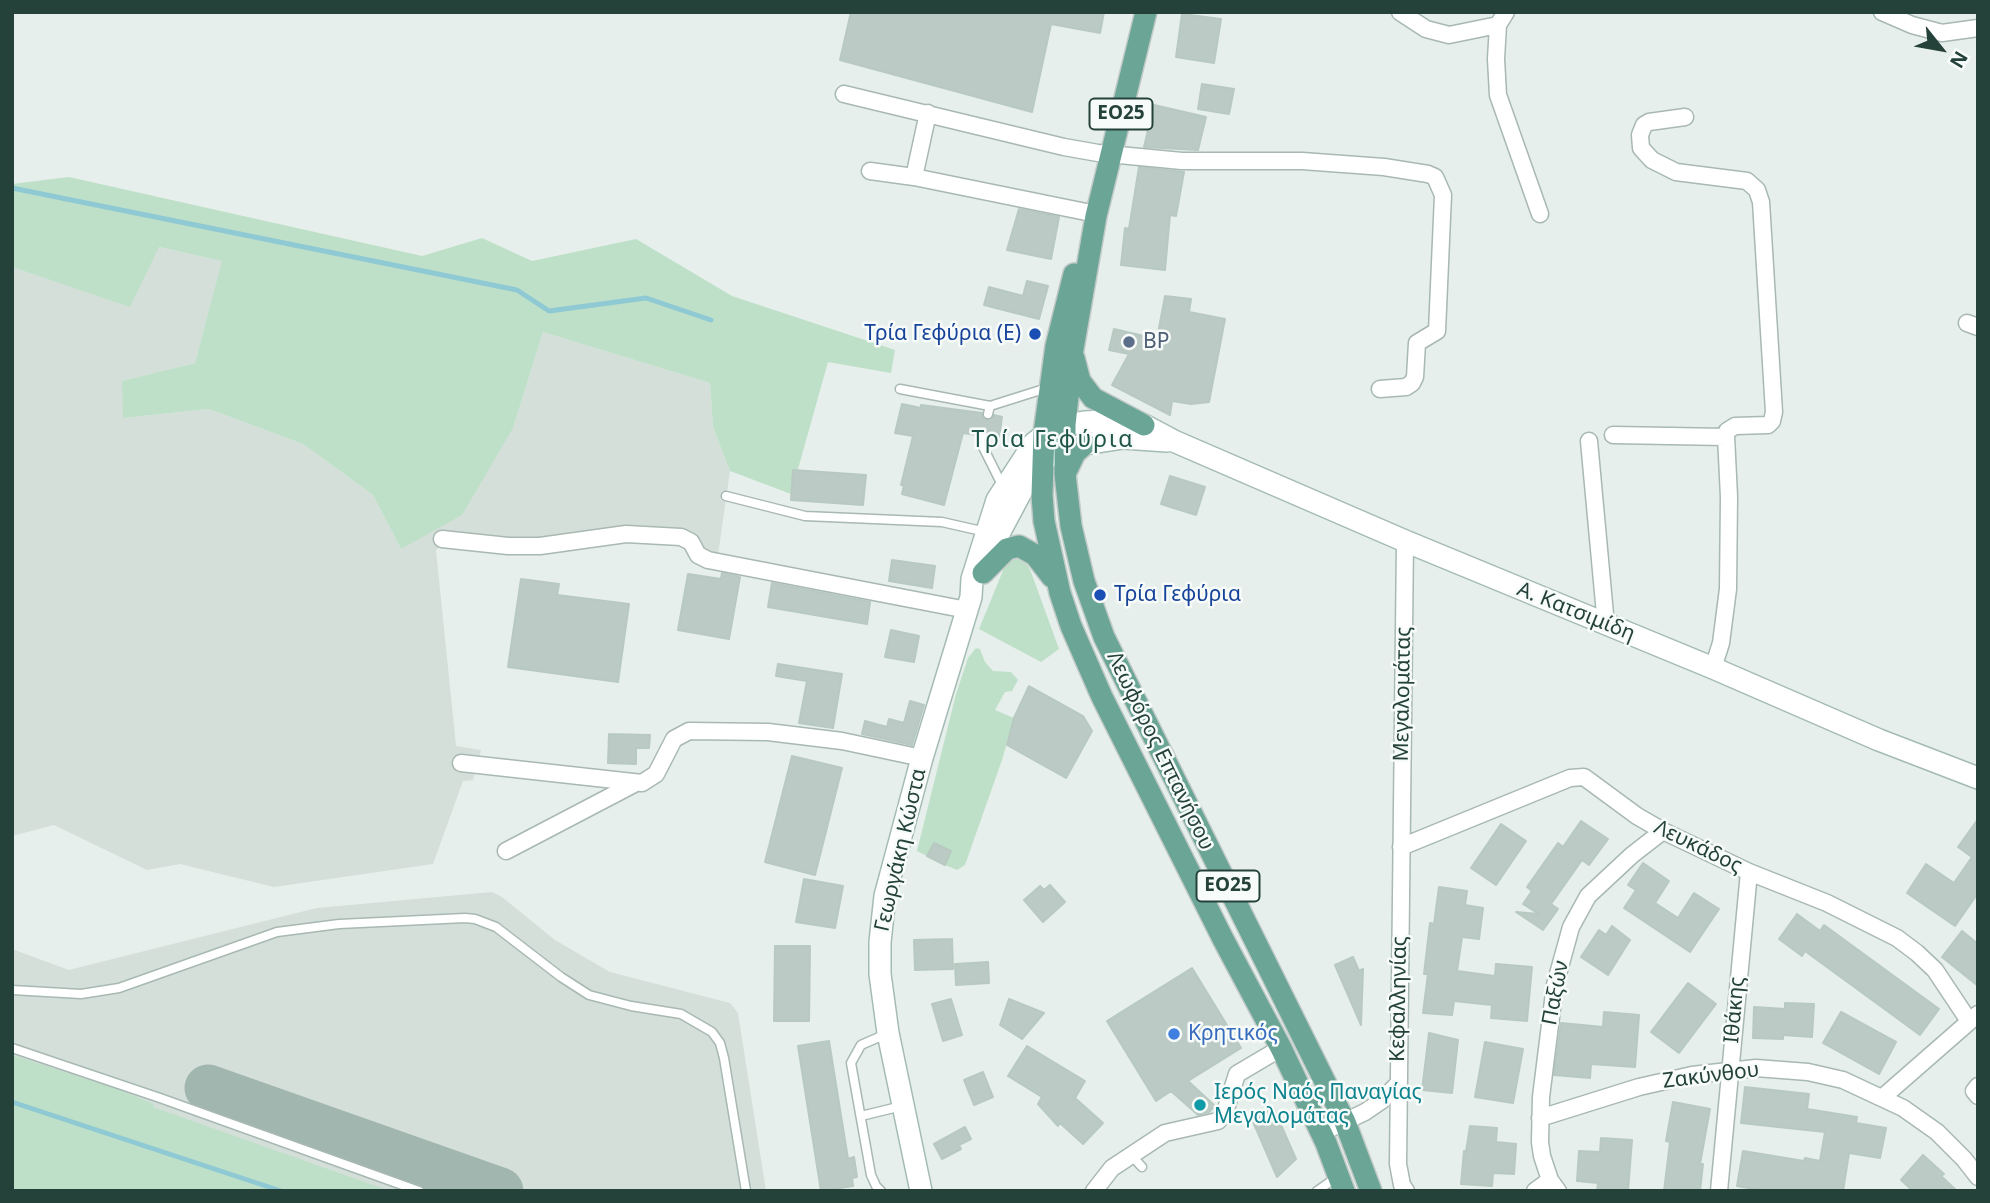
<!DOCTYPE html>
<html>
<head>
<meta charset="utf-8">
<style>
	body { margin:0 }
	#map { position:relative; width:1990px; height:1203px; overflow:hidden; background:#e6efeb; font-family:"Noto Sans",sans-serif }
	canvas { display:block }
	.frame { position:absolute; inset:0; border:14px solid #24423a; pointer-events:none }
	.north { position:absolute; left:1906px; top:14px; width:70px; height:70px; -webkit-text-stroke:5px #f7fbf9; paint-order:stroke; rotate:121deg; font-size:19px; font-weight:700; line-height:28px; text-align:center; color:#24423a }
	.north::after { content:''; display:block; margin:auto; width:24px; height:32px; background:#24423a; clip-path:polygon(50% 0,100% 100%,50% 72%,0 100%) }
</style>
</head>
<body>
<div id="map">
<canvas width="1990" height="1203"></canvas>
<div class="frame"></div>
<div class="north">N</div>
</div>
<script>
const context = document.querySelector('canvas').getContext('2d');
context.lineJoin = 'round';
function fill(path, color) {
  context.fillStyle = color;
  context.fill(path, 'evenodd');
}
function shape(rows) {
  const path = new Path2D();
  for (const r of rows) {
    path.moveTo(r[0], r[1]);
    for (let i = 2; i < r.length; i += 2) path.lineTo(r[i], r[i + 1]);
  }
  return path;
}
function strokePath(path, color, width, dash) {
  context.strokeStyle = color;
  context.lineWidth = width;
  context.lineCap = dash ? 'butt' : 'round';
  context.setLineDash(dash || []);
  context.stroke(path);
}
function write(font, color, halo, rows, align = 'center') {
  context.font = font + ' "Noto Sans",sans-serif';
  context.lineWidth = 5;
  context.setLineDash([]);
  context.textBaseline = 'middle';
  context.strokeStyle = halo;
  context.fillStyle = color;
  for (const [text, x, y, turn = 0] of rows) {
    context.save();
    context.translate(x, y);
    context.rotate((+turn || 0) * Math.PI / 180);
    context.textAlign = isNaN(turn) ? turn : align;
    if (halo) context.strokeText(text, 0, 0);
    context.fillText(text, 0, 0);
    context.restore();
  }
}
const built = shape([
	[158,247,223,261,195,363,123,381,123,418,209,409,303,444,373,495,401,549,513,428,543,332,710,383,713,427,730,471,718,555,707,553,695,539,535,541,458,536,436,550,456,746,481,750,473,780,463,781,433,864,274,887,180,864,147,870,54,825,12,836,12,267,130,306],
	[492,892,502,897,555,940,610,972,730,1003,738,1013,766,1191,12,1191,12,949,69,970,317,908]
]);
const green = shape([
	[69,177,422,256,482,238,532,261,636,239,732,296,895,350,891,373,828,362,791,494,730,471,713,427,710,383,543,332,513,428,462,515,401,549,373,495,303,444,209,409,123,418,122,381,195,363,222,261,159,247,130,307,12,267,12,184],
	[1018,559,1027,564,1031,572,1059,649,1041,662,979,629,1004,568,1011,560],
	[976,648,980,649,985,662,993,671,1011,672,1018,680,1012,691,1005,692,995,710,1014,718,1002,760,965,865,957,870,945,865,951,851,934,843,927,856,917,851,956,694,968,658],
	[12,1055,114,1088,154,1104,153,1107,390,1191,12,1191]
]);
const stream = shape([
	[12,188,517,290,549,311,646,298,711,320],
	[12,1102,281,1191]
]);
const taxiway = shape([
	[208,1088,500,1191]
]);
const building = shape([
	[851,12,1104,12,1100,33,1051,24,1032,112,840,60,851,12],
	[1182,14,1221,19,1214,63,1176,57,1182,14],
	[1202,84,1234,89,1229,114,1198,109,1202,84],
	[1154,105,1206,117,1198,150,1144,147,1154,105],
	[1139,167,1184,172,1176,216,1170,215,1165,270,1121,265,1125,228,1129,229,1139,167],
	[1019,209,1059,217,1051,259,1007,250,1019,209],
	[1027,281,1048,286,1039,319,984,305,989,287,1023,296,1027,281],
	[1165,296,1191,299,1189,312,1225,319,1209,402,1191,404,1172,401,1170,415,1112,385,1129,354,1109,350,1114,329,1157,339,1165,296],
	[902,404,921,408,921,405,982,413,983,418,987,420,994,415,1002,417,999,438,990,437,988,432,984,430,977,435,963,433,944,505,902,494,904,485,901,485,913,436,895,433,902,404],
	[793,470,866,475,863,505,791,500,793,470],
	[1170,476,1205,487,1196,515,1161,504,1170,476],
	[892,560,935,566,932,588,889,581,892,560],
	[722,573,740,577,729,639,678,630,688,574,721,579,722,573],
	[521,579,559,584,557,595,629,604,618,682,508,667,521,579],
	[772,583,870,602,867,624,768,607,772,583],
	[891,630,919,636,914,662,885,657,891,630],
	[778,664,842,674,833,728,799,723,807,681,776,676,778,664],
	[1029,686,1083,716,1092,731,1066,778,1007,745,1014,718,1029,686],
	[910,701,924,705,912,745,862,734,865,721,887,727,889,719,904,723,910,701],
	[609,734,650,735,649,748,636,748,636,764,608,763,609,734],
	[792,756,842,768,815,875,765,862,792,756],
	[1978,819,1978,893,1955,926,1907,893,1926,864,1954,883,1972,857,1958,847,1978,819],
	[1581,821,1608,839,1589,865,1582,860,1551,904,1558,909,1543,930,1516,912,1539,914,1523,904,1532,891,1527,887,1558,843,1563,847,1581,821],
	[1501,824,1526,841,1496,885,1471,868,1501,824],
	[934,843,951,851,945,865,927,856,934,843],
	[1643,863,1669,881,1655,903,1678,918,1694,893,1719,909,1690,952,1624,908,1636,890,1628,885,1643,863],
	[804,879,843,886,835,928,796,922,804,879],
	[1050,885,1065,902,1043,922,1024,900,1040,886,1044,890,1050,885],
	[1439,887,1467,891,1465,905,1483,908,1479,939,1462,937,1457,971,1495,976,1496,964,1532,967,1527,1021,1491,1018,1492,1005,1454,1001,1452,1015,1423,1013,1428,974,1424,974,1430,923,1434,924,1439,887],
	[1797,914,1820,931,1824,925,1939,1009,1920,1035,1805,951,1802,956,1779,939,1797,914],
	[1612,926,1630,940,1608,975,1581,957,1599,930,1606,935,1612,926],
	[1962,931,1978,944,1978,986,1942,957,1962,931],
	[952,939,953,969,915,970,914,940,952,939],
	[775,946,810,946,809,1021,774,1021,775,946],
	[1353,957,1359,971,1363,969,1361,1025,1335,965,1353,957],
	[988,962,989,983,956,985,955,964,988,962],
	[1192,968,1241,1048,1188,1081,1215,1106,1209,1112,1198,1115,1171,1091,1156,1101,1107,1021,1192,968],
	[1688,983,1716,1004,1679,1053,1651,1032,1688,983],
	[951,999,962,1035,943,1041,932,1004,951,999],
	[1009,999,1044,1013,1022,1039,1000,1025,1009,999],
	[1785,1003,1814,1004,1812,1037,1783,1035,1783,1039,1753,1038,1754,1007,1785,1009,1785,1003],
	[1604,1012,1639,1015,1635,1067,1591,1064,1590,1078,1554,1075,1561,1023,1603,1027,1604,1012],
	[1841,1012,1896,1042,1879,1074,1823,1043,1841,1012],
	[1429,1033,1458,1040,1452,1093,1422,1090,1429,1033],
	[829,1041,848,1159,854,1157,857,1177,852,1178,853,1186,821,1191,798,1046,829,1041],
	[1485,1042,1523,1049,1513,1103,1475,1097,1485,1042],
	[1027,1046,1085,1081,1075,1098,1103,1123,1083,1144,1060,1123,1058,1126,1038,1104,1042,1097,1008,1076,1027,1046],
	[983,1072,993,1097,974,1105,964,1080,983,1072],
	[1745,1087,1809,1094,1807,1109,1857,1117,1856,1123,1886,1128,1880,1158,1849,1153,1843,1191,1765,1191,1737,1186,1743,1151,1804,1161,1805,1158,1820,1161,1825,1132,1741,1123,1745,1087],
	[1673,1102,1710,1109,1700,1164,1703,1164,1700,1191,1664,1191,1670,1142,1666,1141,1673,1102],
	[1273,1107,1296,1159,1277,1177,1251,1117,1273,1107],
	[1470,1126,1497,1128,1496,1142,1516,1144,1514,1174,1493,1173,1492,1186,1461,1184,1464,1151,1466,1152,1470,1126],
	[965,1127,971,1139,959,1145,961,1149,942,1159,934,1144,965,1127],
	[1601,1138,1632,1140,1628,1191,1597,1191,1598,1183,1577,1181,1579,1151,1600,1152,1601,1138],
	[1923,1155,1944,1174,1941,1176,1957,1191,1913,1191,1901,1180,1923,1155]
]);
const lane = shape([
	[900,389,990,406],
	[988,414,990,406,1047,388],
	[983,436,983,447,1003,487],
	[726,496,805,516,942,522,986,532],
	[12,990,81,994,119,988,277,932,339,924,465,918,475,919,496,927,561,977,589,995,631,1006,681,1014,712,1032,720,1043,724,1058,746,1191],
	[12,1048,160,1098,419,1191],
	[861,1116,902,1106],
	[1132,1156,1142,1167],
	[881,1191,876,1186,871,1175,851,1063,861,1045,886,1034],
	[1317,1191,1337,1177]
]);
const street = shape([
	[1400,12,1426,29,1449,35,1498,25,1506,12],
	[1882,12,1912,25,1942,33,1978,28],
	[1498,25,1496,59,1498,95,1540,214],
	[844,94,1064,147,1098,153,1182,161,1302,161,1384,167,1428,174,1435,177,1443,195,1437,331,1417,343,1415,377,1412,383,1406,387,1380,389],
	[1685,117,1649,122,1644,125,1640,135,1641,148,1652,160,1676,172,1747,181,1757,190,1761,202,1774,412,1772,421,1768,425,1735,426,1727,431,1726,436,1729,497,1728,589,1721,643,1713,668],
	[870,171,914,177,1096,214],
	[914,177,928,113],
	[1967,323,1978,327],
	[1613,435,1726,437],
	[1589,441,1606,625],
	[442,539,508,546,540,546,626,534,681,537,691,542,698,555,708,560,967,610],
	[1405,541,1398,1164,1402,1185,1406,1191],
	[461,763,642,783,656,774,674,739,689,731,768,732,842,741,922,758],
	[1401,847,1570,778,1584,777,1637,816,1663,831,1749,872,1827,903,1897,938,1917,953,1935,970,1969,1021],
	[506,851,636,783],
	[1978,1086,1974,1091,1978,1096],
	[1883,1097,1978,1014],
	[1540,1118,1639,1087,1692,1075,1756,1068,1808,1072,1843,1080,1903,1108,1937,1132,1964,1159,1978,1177],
	[1321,1133,1365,1112,1381,1101,1398,1084],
	[1094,1191,1112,1168,1165,1133,1218,1121,1225,1112,1237,1074,1281,1048],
	[1535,1191,1550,1180],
	[1558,1191,1550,1180,1542,1156,1540,1142,1541,1097,1555,985,1571,927,1588,896,1632,855,1663,831],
	[1719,1191,1749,872]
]);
const secondary = shape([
	[996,539,1029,477,1043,461,1054,454,1085,444,1123,438,1167,441],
	[921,1191,888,1033,880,974,880,942,885,896,922,758,971,597,972,579,997,500,1034,443,1051,430,1065,425,1084,422,1123,420,1144,425,1176,442,1405,541,1713,668,1879,740,1978,778]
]);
const primary = shape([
	[1146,12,1096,216,1073,349,1065,425,1065,474,1071,526,1084,581,1104,637,1345,1122,1371,1191],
	[1074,274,1056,346,1044,433,1042,495,1044,521,1060,593,1071,626,1102,697,1223,939,1281,1048,1326,1143,1344,1191],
	[1074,358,1080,381,1093,398,1144,425],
	[1066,472,1075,453,1085,444],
	[983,573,1007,549,1019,546,1035,555,1052,577]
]);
const markers = [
	[1035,334,7,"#1a4fb4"],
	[1129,342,7,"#5c6f8a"],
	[1100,595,7,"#1a4fb4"],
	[1174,1034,7,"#3f7fe0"],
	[1200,1105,7,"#0f9aa8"]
];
const shields = [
	[1121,114,63],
	[1228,886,63]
];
const shieldNames = [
	["ΕΟ25",1121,114],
	["ΕΟ25",1228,886]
];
const transitNames = [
	["Τρία Γεφύρια (E)",1021,334],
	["Τρία Γεφύρια",1114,595,"left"]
];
const serviceNames = [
	["BP",1143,342]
];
const streetNames = [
	["Α. Κατσιμίδη",1576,612,22],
	["Μεγαλομάτας",1403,694,-89],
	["Λεωφόρος Επτανήσου",1160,751,64],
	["Λευκάδος",1698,847,26],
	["Γεωργάκη Κώστα",901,850,-77],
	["Παξών",1556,993,-79],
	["Κεφαλληνίας",1399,999,-89],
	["Ιθάκης",1735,1010,-85],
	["Ζακύνθου",1711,1076,-7]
];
const shopNames = [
	["Κρητικός",1188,1034]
];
const cultureNames = [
	["Ιερός Ναός Παναγίας",1214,1093],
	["Μεγαλομάτας",1214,1117]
];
const neighbourhoodNames = [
	["Τρία Γεφύρια",1053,440]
];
fill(built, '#d4dfda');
fill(green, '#bfe0c8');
strokePath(stream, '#8ec9d4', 5);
strokePath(taxiway, '#a2b6b0', 47);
fill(building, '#bbcac4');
strokePath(building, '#b8c9c2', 2);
strokePath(lane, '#a8b8b2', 11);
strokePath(street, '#a8b8b2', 19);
strokePath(secondary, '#a4bbb3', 24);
strokePath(primary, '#c2cac8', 24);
strokePath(lane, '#fff', 8);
strokePath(street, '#fff', 16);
strokePath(secondary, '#fff', 21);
strokePath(primary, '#6aa596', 21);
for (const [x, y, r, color] of markers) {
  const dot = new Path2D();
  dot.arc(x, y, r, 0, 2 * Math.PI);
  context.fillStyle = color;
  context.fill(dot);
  strokePath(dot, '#f7fbf9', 2.5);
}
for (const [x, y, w] of shields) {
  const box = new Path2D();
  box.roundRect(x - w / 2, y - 15.5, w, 31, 5);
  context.fillStyle = '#f7fbf9';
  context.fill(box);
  strokePath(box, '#24423a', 2);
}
write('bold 19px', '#24423a', null, shieldNames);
write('21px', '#164399', '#f7fbf9', transitNames, 'right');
write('21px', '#4e5e75', '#f7fbf9', serviceNames, 'left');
write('21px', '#24423a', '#f7fbf9', streetNames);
write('21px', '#366cbe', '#f7fbf9', shopNames, 'left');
write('21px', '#0d838f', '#f7fbf9', cultureNames, 'left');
context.letterSpacing = '2px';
write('23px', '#1f5548', '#f7fbf9', neighbourhoodNames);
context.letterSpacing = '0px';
</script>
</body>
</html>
